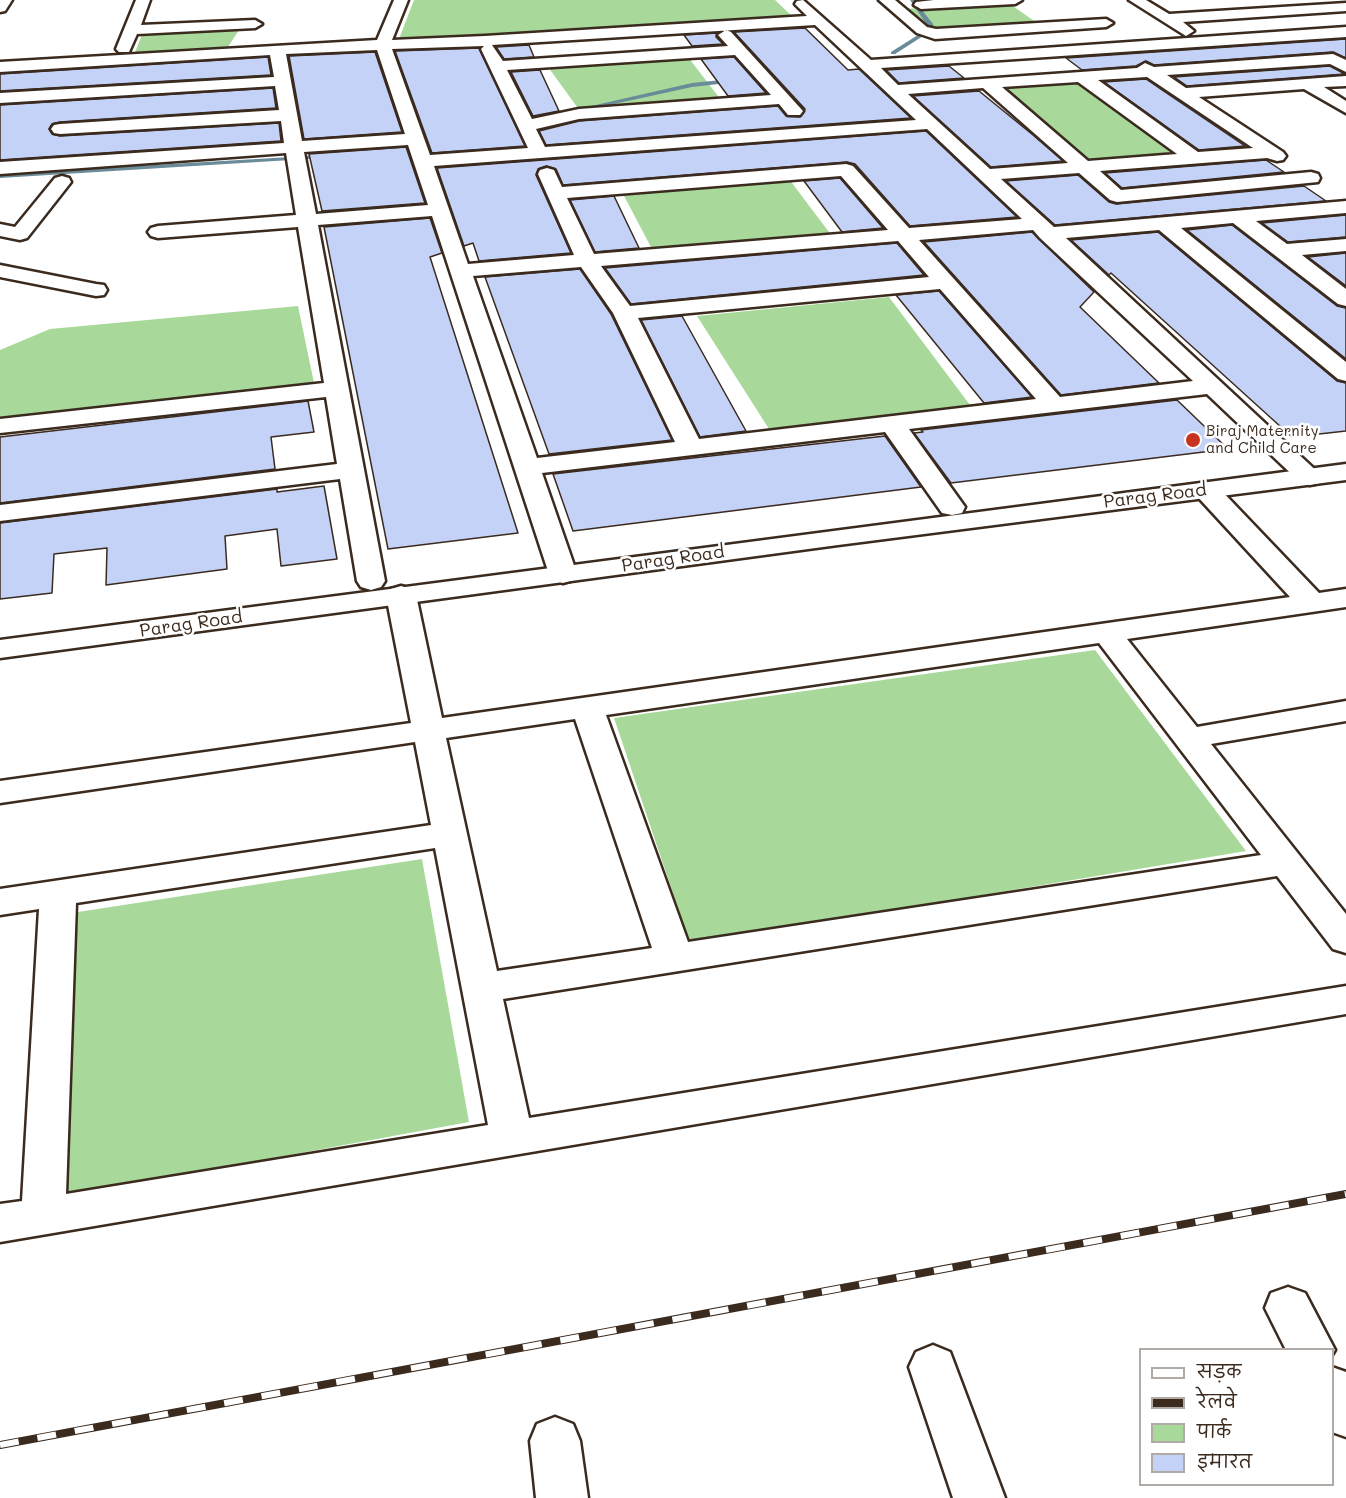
<!DOCTYPE html>
<html>
<head>
<meta charset="utf-8">
<style>
	body { margin:0 }
	#map { position:relative; width:1346px; height:1498px; overflow:hidden; background:#fff; font-family:Mali,"Playpen Sans Deva",sans-serif }
	canvas { display:block }
	.legend { position:absolute; left:1139px; top:1348px; width:195px; height:138px; box-sizing:border-box; background:#fff; border:2px solid #b1aaa5; margin:0; padding:8px 10px; list-style:none; font-size:18px; color:#3b2a1e }
	.legend li { display:flex; align-items:center; gap:12px; height:30px }
	.legend b { width:30px; border:2px solid #b1aaa5 }
</style>
</head>
<body>
<div id="map">
<canvas width="1346" height="1498"></canvas>
<ul class="legend">
<li><b style="height:8px;background:#fff"></b>सड़क</li>
<li><b style="height:8px;background:#3b2a1e"></b>रेलवे</li>
<li><b style="height:16px;background:#a8d99a"></b>पार्क</li>
<li><b style="height:16px;background:#c4d2f8"></b>इमारत</li>
</ul>
</div>
<script>
const context = document.querySelector('canvas').getContext('2d');
context.lineJoin = 'round';
function fill(path, color) {
  context.fillStyle = color;
  context.fill(path, 'evenodd');
}
function shape(rows) {
  const path = new Path2D();
  for (const r of rows) {
    path.moveTo(r[0], r[1]);
    for (let i = 2; i < r.length; i += 2) path.lineTo(r[i], r[i + 1]);
  }
  return path;
}
function strokePath(path, color, width, dash) {
  context.strokeStyle = color;
  context.lineWidth = width;
  context.lineCap = dash ? 'butt' : 'round';
  context.setLineDash(dash || []);
  context.stroke(path);
}
function write(font, color, halo, rows, align = 'center') {
  context.font = font + ' Mali,sans-serif';
  context.lineWidth = 5;
  context.setLineDash([]);
  context.textBaseline = 'middle';
  context.strokeStyle = halo;
  context.fillStyle = color;
  for (const [text, x, y, turn = 0] of rows) {
    context.save();
    context.translate(x, y);
    context.rotate((+turn || 0) * Math.PI / 180);
    context.textAlign = isNaN(turn) ? turn : align;
    if (halo) context.strokeText(text, 0, 0);
    context.fillText(text, 0, 0);
    context.restore();
  }
}
const green = shape([
	[414,0,775,0,794,18,399,39],
	[1007,2,1040,25,944,31,923,24,904,9],
	[241,27,226,50,134,55,143,32],
	[688,57,721,100,580,111,548,67],
	[1078,80,1183,155,1094,163,997,86],
	[789,179,832,236,653,251,622,192],
	[889,297,970,405,769,429,697,316],
	[298,306,314,383,0,418,0,350,50,329],
	[1095,650,1246,851,690,944,614,718],
	[422,859,469,1122,62,1197,78,912]
]);
const stream = shape([
	[910,0,914,0,933,24,934,29,895,54,891,54,891,52,929,28,910,0],
	[789,73,791,76,692,87,568,114,565,112,692,83,789,73],
	[442,137,445,139,444,140,386,152,383,150,442,137],
	[325,155,326,156,323,158,0,178,0,174,325,155]
]);
const building = shape([
	[805,28,848,70,859,69,911,118,546,145,539,131,579,121,778,106,786,116,800,117,805,109,734,32,805,28],
	[717,33,716,37,723,44,692,46,684,35,717,33],
	[1346,39,1346,58,1333,52,1154,65,1146,61,1136,66,1082,70,1066,58,1346,39],
	[529,45,534,57,504,59,496,47,529,45],
	[479,48,525,146,432,153,395,51,479,48],
	[375,52,402,132,304,139,289,56,375,52],
	[268,57,271,75,0,91,0,74,268,57],
	[734,57,766,93,728,96,701,59,734,57],
	[949,66,964,78,899,83,886,70,949,66],
	[1330,66,1345,74,1187,86,1174,77,1330,66],
	[540,70,559,111,533,116,511,72,540,70],
	[1146,79,1165,92,1245,146,1199,150,1104,82,1146,79],
	[273,88,276,108,60,122,52,124,49,129,52,134,60,136,279,123,281,141,0,160,0,105,273,88],
	[979,91,1033,135,1063,161,991,167,913,96,979,91],
	[926,131,1017,217,910,226,855,164,847,162,563,185,556,169,546,166,538,169,536,175,571,253,479,261,473,243,464,246,437,168,926,131],
	[406,147,425,203,322,211,309,154,406,147],
	[1266,160,1284,172,1122,188,1105,173,1266,160],
	[1078,175,1109,202,1116,204,1304,186,1326,201,1055,225,1006,181,1078,175],
	[840,178,883,228,842,232,804,181,840,178],
	[614,196,639,248,595,252,570,200,614,196],
	[1346,215,1346,237,1288,242,1262,223,1346,215],
	[430,218,442,253,430,257,518,533,388,549,324,227,430,218],
	[1232,225,1337,306,1346,308,1346,359,1187,230,1232,225],
	[1032,232,1094,292,1080,307,1159,383,1061,395,924,242,1032,232],
	[1158,232,1337,381,1346,383,1346,431,1292,437,1111,273,1109,275,1071,240,1158,232],
	[897,243,924,275,631,304,605,268,897,243],
	[1346,253,1346,286,1308,257,1346,253],
	[580,269,611,314,672,440,549,454,485,277,580,269],
	[939,291,1032,397,984,403,896,295,939,291],
	[682,316,746,431,700,437,641,320,682,316],
	[1177,400,1228,449,951,483,914,433,923,432,921,430,1177,400],
	[308,401,314,432,271,437,275,469,0,503,0,437,308,401],
	[885,436,921,487,573,531,553,474,885,436],
	[324,486,337,559,281,566,277,529,225,536,227,569,106,585,107,548,54,554,52,593,0,599,0,523,277,489,277,492,324,486]
]);
const street = shape([
	[136,0,150,0,141,25,255,20,262,24,255,28,137,34,129,52,119,52,116,49,136,0],
	[394,0,408,0,392,40,485,36,807,16,795,4,797,1,803,0,871,60,1346,27,1346,37,881,68,898,85,1137,68,1145,63,1154,67,1333,54,1346,60,1346,72,1330,64,1167,75,1186,88,1346,76,1346,86,1324,87,1346,101,1346,113,1304,89,1199,97,1283,152,1286,156,1283,160,1277,161,1267,158,1100,171,1121,190,1311,172,1318,174,1320,178,1318,182,1117,202,1110,200,1079,173,1001,179,1054,227,1346,201,1346,213,1256,221,1287,244,1346,239,1346,251,1302,255,1346,289,1346,306,1338,304,1233,223,1181,228,1346,362,1346,381,1338,379,1159,230,1066,238,1323,477,1319,483,1310,485,1301,483,1207,394,909,429,965,507,962,513,952,515,942,513,885,432,542,473,577,574,573,580,563,583,553,580,549,574,432,216,318,225,385,581,381,587,371,590,361,587,357,581,340,479,0,521,0,505,337,464,326,397,0,433,0,419,324,383,298,227,158,238,151,236,148,232,151,228,158,226,296,215,286,153,0,174,0,162,284,143,281,121,60,134,54,133,51,129,54,125,60,124,279,110,275,86,0,103,0,93,274,77,270,55,0,72,0,62,377,40,394,0],
	[815,25,916,120,545,147,536,129,579,119,779,104,788,115,800,115,803,111,731,32,726,30,718,35,728,46,503,61,492,45,815,25],
	[484,46,481,49,528,148,430,155,392,49,484,46],
	[377,50,405,134,302,141,286,54,377,50],
	[735,55,771,95,579,109,532,119,507,70,735,55],
	[1147,77,1253,148,1198,152,1098,80,1147,77],
	[1078,82,1177,154,1088,161,1002,87,1078,82],
	[983,88,1068,163,990,169,908,94,983,88],
	[927,129,1022,219,909,228,853,166,846,164,562,187,554,170,547,168,540,170,538,174,574,255,468,264,434,166,927,129],
	[408,145,428,205,316,214,304,152,408,145],
	[841,176,888,230,594,254,567,198,841,176],
	[1033,230,1040,238,1193,381,1060,397,919,240,1033,230],
	[898,241,929,277,630,306,601,266,898,241],
	[581,267,613,313,675,442,537,458,473,276,581,267],
	[940,289,1036,399,699,439,638,318,940,289],
	[879,0,895,0,927,27,936,29,1106,19,1113,23,1106,27,935,39,917,33,879,0],
	[934,0,1022,0,1015,4,921,9,914,5,916,2,934,0],
	[1129,0,1146,0,1169,14,1346,3,1346,11,1183,22,1194,31,1186,36,1129,0],
	[62,176,69,178,71,182,27,238,20,240,0,236,0,224,15,227,55,178,62,176],
	[0,265,96,284,104,285,107,290,104,295,96,296,0,277,0,265],
	[1206,482,1215,484,1319,593,1346,589,1346,607,1127,639,1197,727,1346,701,1346,721,1211,744,1346,914,1346,953,1333,949,1277,876,503,999,529,1118,1346,986,1346,1014,0,1242,0,1204,22,1201,39,909,0,915,0,889,431,825,415,742,0,803,0,781,411,723,386,595,391,589,401,586,411,589,416,595,442,718,1290,597,1197,496,1193,490,1197,484,1206,482],
	[1099,643,1261,855,688,942,606,715,1099,643],
	[575,719,652,948,497,971,446,738,575,719],
	[435,848,488,1125,66,1194,76,903,435,848],
	[1288,1287,1305,1293,1335,1350,1332,1355,1332,1350,1286,1350,1265,1308,1271,1293,1288,1287],
	[933,1345,950,1352,1005,1498,953,1498,909,1367,916,1352,933,1345],
	[1332,1367,1346,1372,1346,1437,1332,1432,1332,1367],
	[555,1417,573,1424,580,1441,588,1498,536,1498,530,1441,537,1424,555,1417]
]);
const secondary = shape([
	[0,0,12,0,5,11,0,12,0,0],
	[1346,464,1346,480,838,545,0,658,0,640,1346,464]
]);
const rail = shape([
	[0,1445,1346,1194]
]);
const markers = [
	[1193,440,8,"#c8321e"]
];
const farPoinames = [
	["Biraj Maternity",1206,431],
	["and Child Care",1206,448]
];
const streetNames = [
	["Parag Road",1155,496,-7],
	["Parag Road",673,559,-8],
	["Parag Road",191,624,-8]
];
fill(green, '#a8d99a');
fill(stream, '#6a8b99');
fill(building, '#c4d2f8');
strokePath(building, '#3b2a1e', 1.5);
strokePath(street, '#3b2a1e', 5);
strokePath(secondary, '#3b2a1e', 5);
fill(street, '#fff');
fill(secondary, '#fff');
strokePath(rail, '#3b2a1e', 8);
strokePath(rail, '#fff', 6, [19]);
for (const [x, y, r, color] of markers) {
  const dot = new Path2D();
  dot.arc(x, y, r, 0, 2 * Math.PI);
  context.fillStyle = color;
  context.fill(dot);
  strokePath(dot, '#fff', 2);
}
write('15px', '#3b2a1e', '#fff', farPoinames, 'left');
write('18px', '#3b2a1e', '#fff', streetNames);
</script>
</body>
</html>
